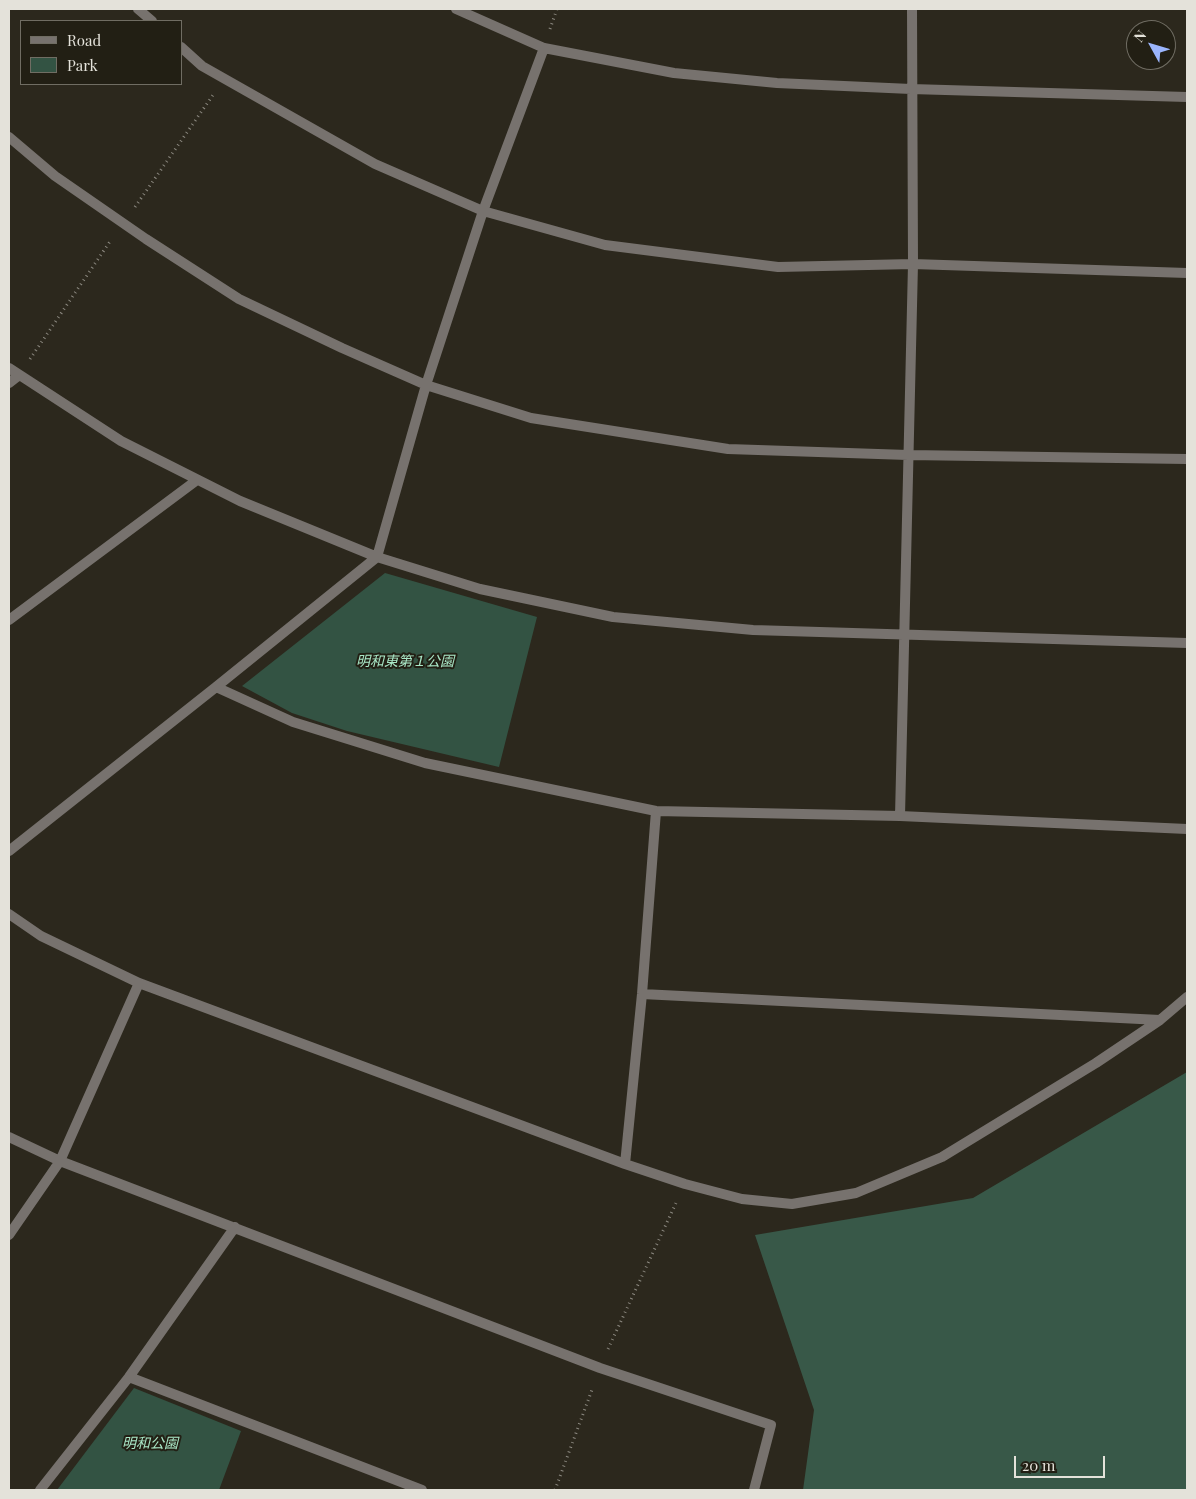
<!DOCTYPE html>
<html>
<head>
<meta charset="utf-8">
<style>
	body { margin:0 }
	#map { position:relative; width:1196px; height:1499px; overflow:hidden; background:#2c281d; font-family:"Playfair Display",serif }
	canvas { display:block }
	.frame { position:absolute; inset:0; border:10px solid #e4e2da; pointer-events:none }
	.legend { position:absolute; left:20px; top:20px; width:162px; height:65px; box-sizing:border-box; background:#221f14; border:1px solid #706d63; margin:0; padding:6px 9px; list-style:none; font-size:15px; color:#e4e2da }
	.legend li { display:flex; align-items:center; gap:10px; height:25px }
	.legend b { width:25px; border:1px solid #706d63 }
	.north { position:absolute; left:1126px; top:20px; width:50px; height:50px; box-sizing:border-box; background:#221f14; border:1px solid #706d63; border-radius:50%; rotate:309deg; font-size:14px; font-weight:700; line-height:20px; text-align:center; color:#e4e2da }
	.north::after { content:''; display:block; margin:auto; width:18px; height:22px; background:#9bb5fd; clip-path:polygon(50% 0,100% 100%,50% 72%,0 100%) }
	.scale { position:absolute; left:1014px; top:1456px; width:91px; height:22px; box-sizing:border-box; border:2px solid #e4e2da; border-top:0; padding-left:6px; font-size:15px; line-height:18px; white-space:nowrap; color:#e4e2da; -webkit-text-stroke:4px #221f14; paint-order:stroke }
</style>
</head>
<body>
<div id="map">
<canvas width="1196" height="1499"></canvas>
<div class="frame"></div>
<ul class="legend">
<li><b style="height:6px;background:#77726e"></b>Road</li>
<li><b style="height:14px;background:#335343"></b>Park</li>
</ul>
<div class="north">N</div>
<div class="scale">20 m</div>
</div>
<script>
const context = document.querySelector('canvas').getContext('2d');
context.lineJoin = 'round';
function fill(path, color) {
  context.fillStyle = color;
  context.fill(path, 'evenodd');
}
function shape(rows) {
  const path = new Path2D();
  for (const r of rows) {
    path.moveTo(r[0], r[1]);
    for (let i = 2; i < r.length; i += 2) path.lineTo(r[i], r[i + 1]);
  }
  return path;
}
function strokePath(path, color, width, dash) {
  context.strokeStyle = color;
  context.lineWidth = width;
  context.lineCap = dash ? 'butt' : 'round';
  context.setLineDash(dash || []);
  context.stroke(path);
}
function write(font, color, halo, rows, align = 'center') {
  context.font = font + ' "Playfair Display","Noto Sans JP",serif';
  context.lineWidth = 4;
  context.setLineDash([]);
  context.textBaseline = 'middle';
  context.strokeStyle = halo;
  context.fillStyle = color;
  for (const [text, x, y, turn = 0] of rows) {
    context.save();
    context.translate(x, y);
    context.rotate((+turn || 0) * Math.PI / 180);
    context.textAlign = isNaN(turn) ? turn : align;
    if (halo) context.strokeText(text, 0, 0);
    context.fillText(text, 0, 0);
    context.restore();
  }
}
const green = shape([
	[385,573,537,617,499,767,347,731,292,713,242,686],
	[134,1388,241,1431,219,1490,57,1490]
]);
const forest = shape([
	[1187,1072,1187,1490,803,1490,814,1410,755,1235,973,1198]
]);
const path = shape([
	[550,29,557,9],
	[135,207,213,95],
	[30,359,111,240],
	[608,1349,676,1203],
	[555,1490,593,1387]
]);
const minor = shape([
	[138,9,152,21],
	[456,9,544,48,674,73,777,83,911,89,1187,97],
	[181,47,202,66,375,164,483,211,605,245,778,267,913,264,1187,273],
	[9,137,55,176,146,239,239,299,342,348,426,385,531,418,728,449,908,455,1187,459],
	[9,368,121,441,240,501,377,557,480,589,613,617,753,630,1187,643],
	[9,383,18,376],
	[9,620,197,480],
	[216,687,293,722,425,763,656,811,900,816,1187,829],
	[900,816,913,264,912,9],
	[9,851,216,687,377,557,426,385,483,211,544,48],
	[9,914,41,936,139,983,625,1164,685,1184,742,1199,792,1204,856,1193,942,1157,1096,1063,1160,1020,1187,997],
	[642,994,1160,1020],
	[9,1137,60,1161,600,1368,771,1425,754,1490],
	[625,1164,642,994,656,811],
	[9,1235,60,1161,139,983],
	[129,1377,422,1490],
	[40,1490,129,1377,235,1227]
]);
const parkNames = [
	["明和東第１公園",405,662],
	["明和公園",150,1444]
];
fill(green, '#335343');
fill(forest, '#385848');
strokePath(path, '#8c8980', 3, [1, 4]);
strokePath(minor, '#77726e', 10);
write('italic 14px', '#a9e7c7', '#221f14', parkNames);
</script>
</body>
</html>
